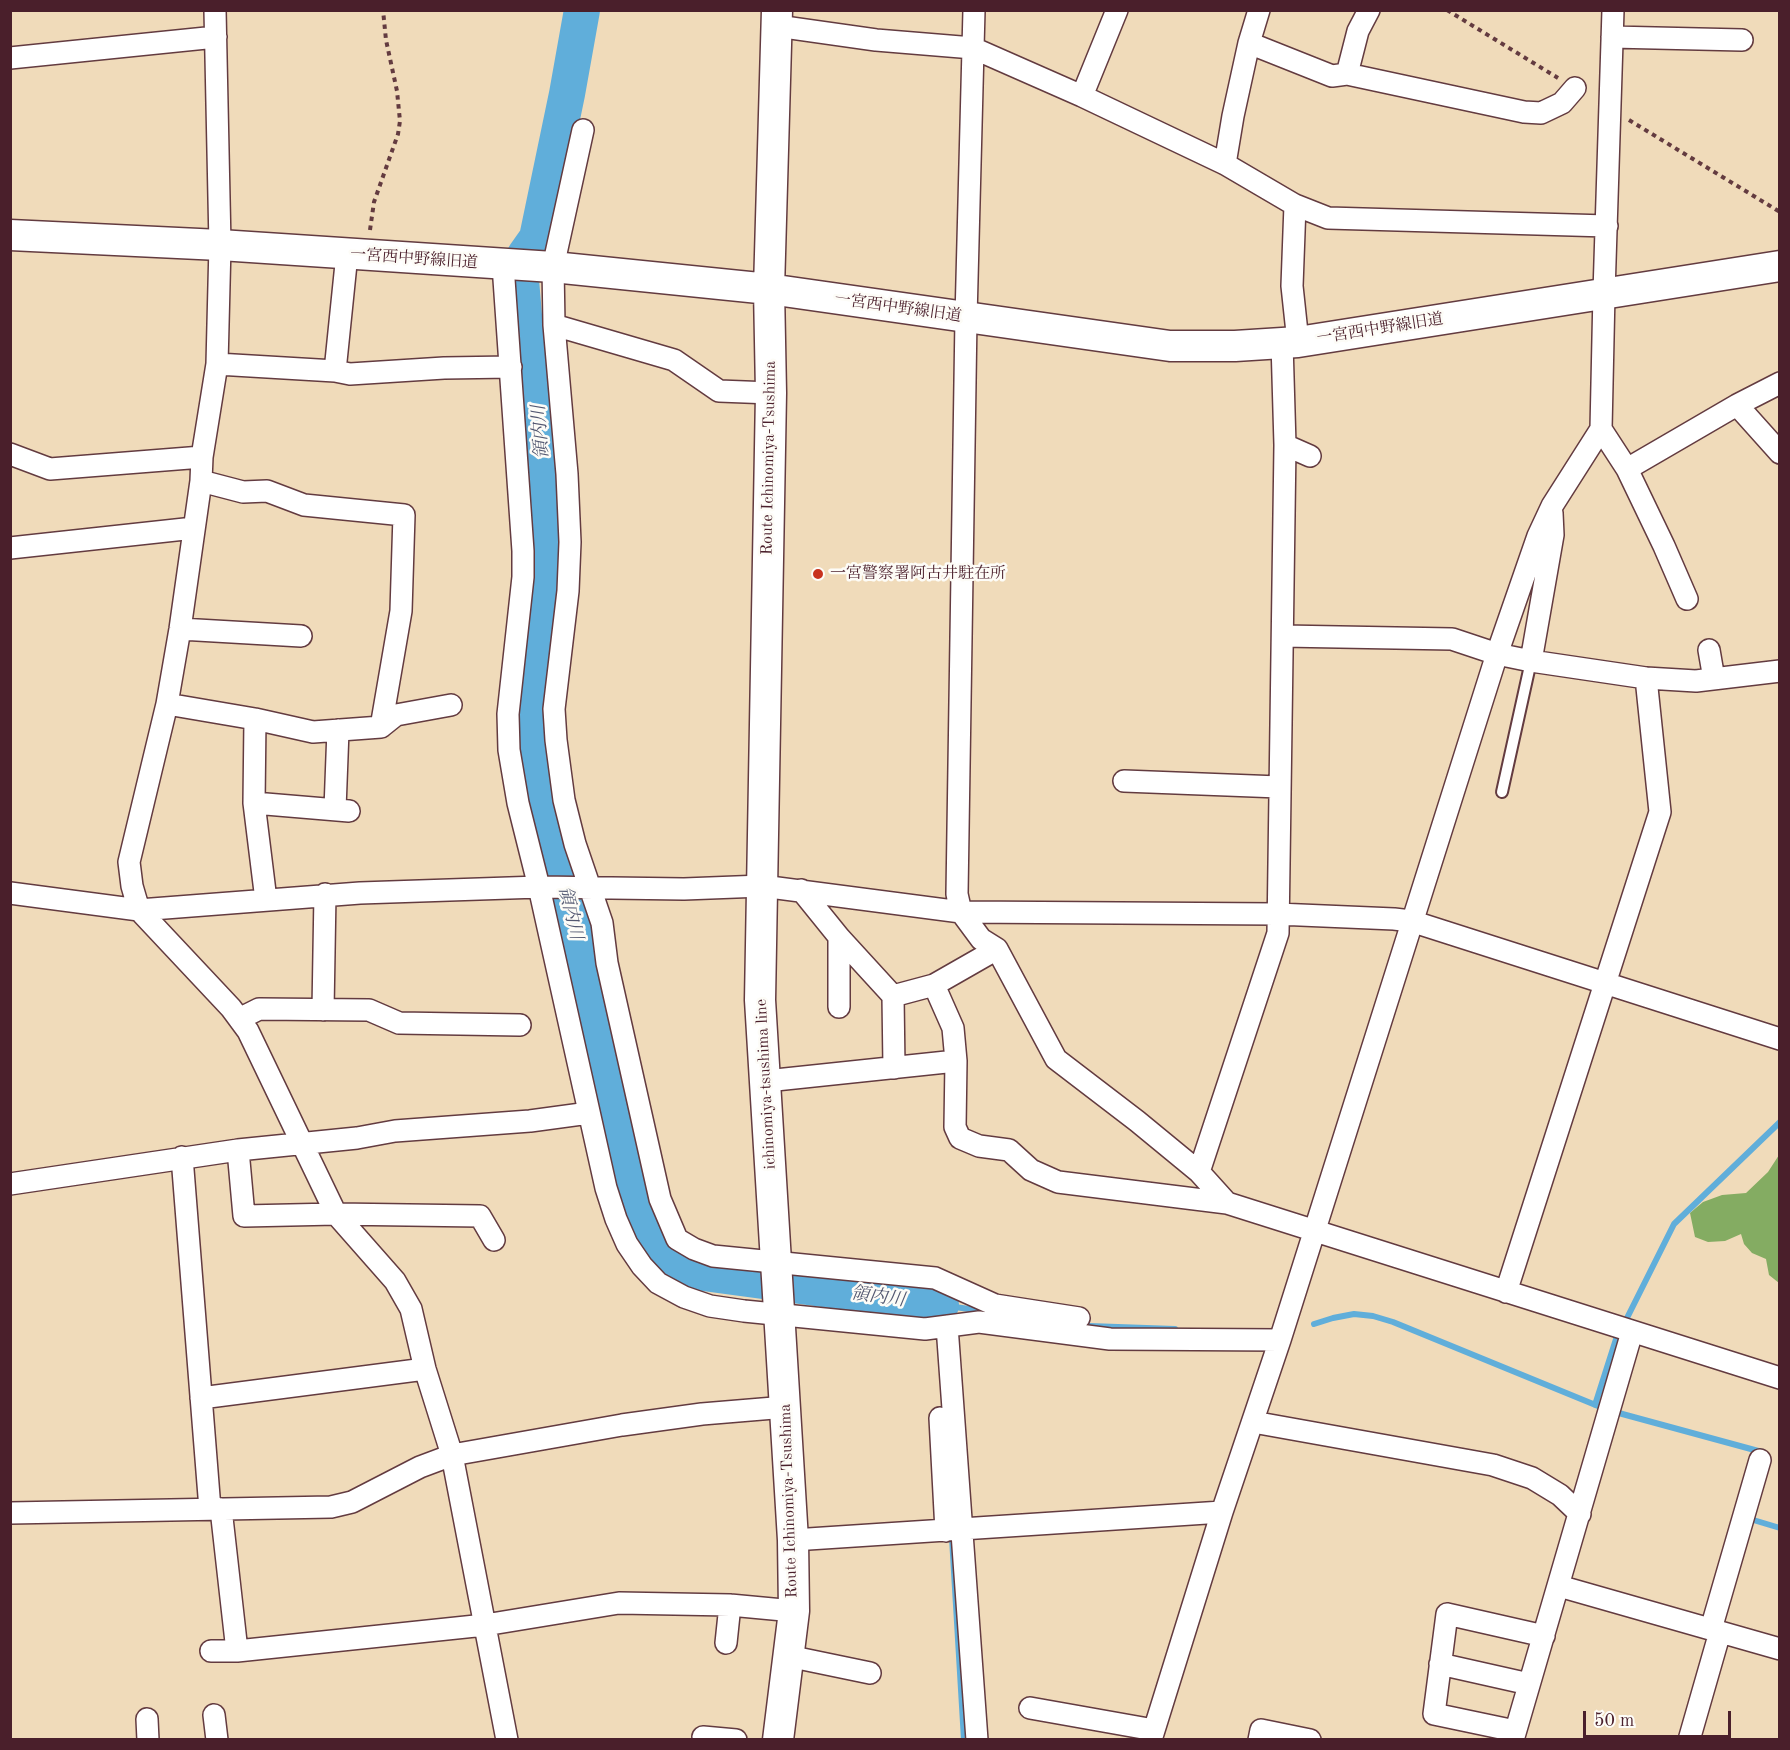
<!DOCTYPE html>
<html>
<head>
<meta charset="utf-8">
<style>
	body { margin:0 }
	#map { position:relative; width:1790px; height:1750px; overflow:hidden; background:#f0dbba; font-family:"Old Standard TT",serif }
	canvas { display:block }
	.frame { position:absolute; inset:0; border:12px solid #4a1f2b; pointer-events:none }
	.scale { position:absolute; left:1583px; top:1711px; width:148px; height:27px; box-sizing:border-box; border:3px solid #4a1f2b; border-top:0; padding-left:8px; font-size:18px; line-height:21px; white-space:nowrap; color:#4a1f2b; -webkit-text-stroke:4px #fdfcf7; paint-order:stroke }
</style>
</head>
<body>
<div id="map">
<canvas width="1790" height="1750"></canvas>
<div class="frame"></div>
<div class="scale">50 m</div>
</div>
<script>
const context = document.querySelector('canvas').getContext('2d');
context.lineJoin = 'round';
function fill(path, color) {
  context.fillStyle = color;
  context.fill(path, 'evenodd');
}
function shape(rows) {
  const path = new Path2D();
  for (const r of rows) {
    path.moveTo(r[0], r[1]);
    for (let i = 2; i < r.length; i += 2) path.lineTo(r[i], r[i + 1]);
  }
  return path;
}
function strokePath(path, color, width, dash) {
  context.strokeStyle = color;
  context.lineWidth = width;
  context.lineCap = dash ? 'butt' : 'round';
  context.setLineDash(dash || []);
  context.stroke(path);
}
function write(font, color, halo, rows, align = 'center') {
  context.font = font + ' "Old Standard TT","Noto Serif JP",serif';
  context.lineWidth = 5;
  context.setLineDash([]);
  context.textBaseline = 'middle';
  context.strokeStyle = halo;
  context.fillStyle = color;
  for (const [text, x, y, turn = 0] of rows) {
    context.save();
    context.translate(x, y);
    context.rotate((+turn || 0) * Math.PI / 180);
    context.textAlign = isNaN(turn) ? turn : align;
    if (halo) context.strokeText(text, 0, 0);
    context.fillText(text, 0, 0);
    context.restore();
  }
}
const forest = shape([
	[1779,1155,1780,1283,1779,1283,1769,1275,1766,1259,1752,1253,1744,1244,1741,1234,1725,1241,1708,1242,1695,1237,1690,1213,1703,1202,1722,1195,1746,1193,1768,1172]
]);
const stream = shape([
	[1626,1320,1674,1224,1780,1122],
	[941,1322,941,1305,990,1312],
	[1314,1324,1333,1318,1354,1314,1373,1316,1393,1322,1598,1406],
	[1089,1326,1175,1329],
	[1595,1405,1618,1333],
	[1615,1412,1762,1452],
	[1751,1515,1750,1519,1780,1528],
	[952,1538,964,1740]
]);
const river = shape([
	[525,255,537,238,567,94,582,10],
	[521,280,525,327,536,357,550,564,538,663,532,745,634,1199,647,1229,668,1256,696,1272,941,1305]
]);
const path = shape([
	[1447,10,1558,78],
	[1629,120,1780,212],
	[370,230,374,202,398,134,400,121,397,91,386,40,383,10]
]);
const lane = shape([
	[1502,792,1531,661]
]);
const street = shape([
	[215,10,220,245,217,364,202,457,201,481,180,629,167,704,129,862,132,886,139,910,231,1008,248,1031,336,1214,395,1281,411,1309,425,1369,452,1455,507,1740],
	[974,10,966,318,957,894,961,912,981,939,997,949,1056,1059,1137,1121,1199,1172],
	[777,26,876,40,973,48,1082,96,1225,164,1295,205,1328,218,1607,226],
	[1612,37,1742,40],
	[1249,43,1332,76,1347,74,1358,31,1369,10],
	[10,58,216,37],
	[1347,74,1524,112,1541,113,1562,103,1575,88],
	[1082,96,1117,10],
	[583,130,553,267,554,325,567,474,570,542,568,591,554,709,556,740,564,800,575,844,602,923,607,963,660,1199,677,1239,694,1249,713,1256,935,1278,995,1305,1079,1318],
	[1225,164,1233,116,1249,43,1259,10],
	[1295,205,1292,286,1298,342],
	[503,265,523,551,523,577,508,714,509,750,518,803,539,887,606,1188,616,1219,627,1244,642,1266,658,1283,684,1297,710,1306,744,1311,925,1329,979,1322,1110,1339,1280,1340],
	[554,325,674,360,719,391,771,393],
	[1282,343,1285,445,1278,933,1199,1172,1227,1203,1780,1378],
	[217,364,335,371,347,254],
	[335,371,350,374,444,368,511,367],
	[1737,405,1780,453],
	[1601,429,1627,469,1664,546,1687,599],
	[1285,445,1310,456],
	[10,454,50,469,202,457],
	[1627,469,1737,405,1780,383],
	[10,548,194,528],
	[180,629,301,636],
	[1283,636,1452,639,1497,654,1531,661,1646,678,1696,681,1780,671],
	[1709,650,1714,679],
	[1531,661,1553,535,1552,513],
	[167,704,255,719,313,732,381,727,401,611,404,515,304,505,267,491,243,492,201,481],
	[255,719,254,803,266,900],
	[381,727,396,715,451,705],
	[1124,781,1279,787],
	[254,803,349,811],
	[335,809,338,730],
	[801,890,839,937,893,996,894,1068],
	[10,893,139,910,360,893,539,887,684,889,762,886,961,912,1277,914,1394,919,1411,921,1780,1039],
	[839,937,839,1007],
	[934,985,953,1028,956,1061,955,1127,960,1138,979,1146,1009,1150,1031,1170,1058,1182,1227,1203],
	[893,996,934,985,997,949],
	[323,1010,325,894],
	[239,1019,259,1009,369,1010,399,1023,520,1025],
	[766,1081,956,1061],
	[238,1150,244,1216,336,1214,480,1216,494,1240],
	[182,1157,210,1509],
	[10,1184,238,1150,357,1138,395,1131,530,1121,589,1113],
	[1506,1292,1660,812,1646,678],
	[947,1326,977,1740],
	[201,1398,425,1369],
	[940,1418,946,1531],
	[1253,1422,1493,1465,1532,1478,1560,1495,1580,1514],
	[221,1509,237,1651],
	[10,1513,331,1507,352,1502,420,1467,452,1455,622,1425,702,1414,786,1407],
	[793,1540,1222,1512],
	[1559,1586,1780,1649],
	[1711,1629,1760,1460],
	[726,1643,730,1605],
	[211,1651,237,1651,485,1625,619,1603,730,1605,794,1611],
	[788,1656,870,1673],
	[1440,1664,1529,1684],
	[1030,1708,1154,1730],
	[214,1715,217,1740],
	[147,1719,148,1740],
	[1515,1731,1434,1714,1447,1614,1544,1636],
	[703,1737,736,1740],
	[1151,1740,1222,1512,1280,1340,1497,654,1538,536,1552,506,1601,429,1604,293,1613,10],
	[1259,1740,1261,1730,1310,1740],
	[1513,1740,1632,1332],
	[1689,1740,1720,1632]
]);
const secondary = shape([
	[777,10,769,289,771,393,760,1000,793,1540,794,1611,778,1740],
	[10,235,220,245,553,267,769,289,1170,346,1235,346,1298,342,1780,266]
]);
const markers = [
	[818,574,6,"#c8321e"]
];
const streetNames = [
	["一宮西中野線旧道",414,259,4],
	["一宮西中野線旧道",898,308,8],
	["一宮西中野線旧道",1380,329,-9],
	["Route Ichinomiya-Tsushima",769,458,-89],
	["ichinomiya-tsushima line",766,1084,-93],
	["Route Ichinomiya-Tsushima",789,1501,-92]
];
const poiNames = [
	["一宮警察署阿古井駐在所",830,574]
];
const waterNames = [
	["領内川",541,432,-94],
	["領内川",570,913,77],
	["領内川",878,1297,8]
];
fill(forest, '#84ac62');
strokePath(stream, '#60aeda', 6);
strokePath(river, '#60aeda', 36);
strokePath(lane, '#633b40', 14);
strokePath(street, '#633b40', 24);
strokePath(secondary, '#633b40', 33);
strokePath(path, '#633b40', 4, [4.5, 4.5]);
strokePath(lane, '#fff', 10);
strokePath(street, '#fff', 21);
strokePath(secondary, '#fff', 30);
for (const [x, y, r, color] of markers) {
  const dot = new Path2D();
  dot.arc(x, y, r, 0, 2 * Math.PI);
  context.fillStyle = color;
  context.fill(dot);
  strokePath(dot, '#fdfcf7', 2);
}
write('16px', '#4a1f2b', '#fdfcf7', streetNames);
write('16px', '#4a1f2b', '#fdfcf7', poiNames, 'left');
write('italic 18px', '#535871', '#fdfcf7', waterNames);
</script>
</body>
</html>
